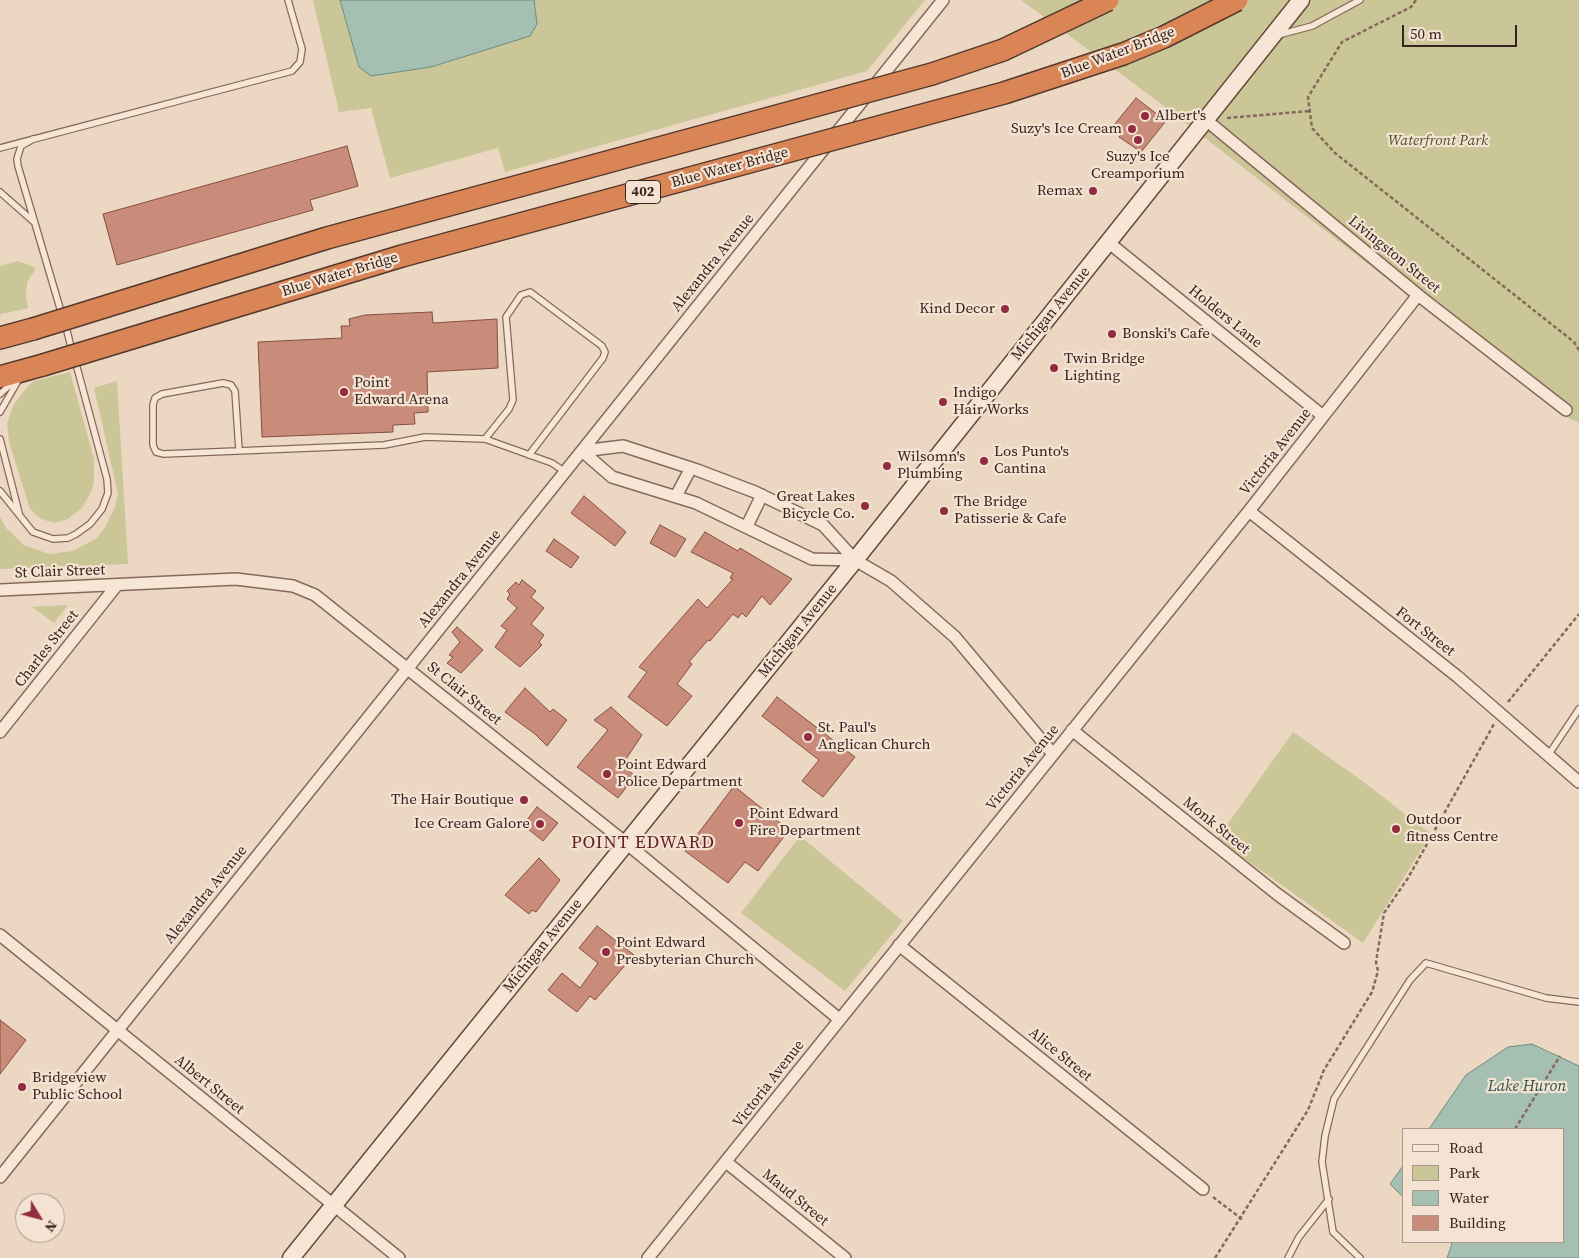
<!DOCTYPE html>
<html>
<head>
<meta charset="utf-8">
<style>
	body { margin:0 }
	#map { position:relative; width:1579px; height:1258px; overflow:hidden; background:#ecd8c2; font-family:"Source Serif 4",serif }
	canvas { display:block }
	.legend { position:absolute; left:1402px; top:1128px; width:162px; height:115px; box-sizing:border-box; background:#f4e3d2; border:1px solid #a8978a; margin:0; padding:6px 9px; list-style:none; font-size:15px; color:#36251e }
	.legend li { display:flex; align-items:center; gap:10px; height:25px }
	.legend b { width:25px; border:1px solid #a8978a }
	.north { position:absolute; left:15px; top:1193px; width:50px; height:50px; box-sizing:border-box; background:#f4e3d2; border:1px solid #a8978a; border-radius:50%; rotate:127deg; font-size:14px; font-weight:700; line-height:20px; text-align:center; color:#36251e }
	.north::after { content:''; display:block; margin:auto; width:18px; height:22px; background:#922c41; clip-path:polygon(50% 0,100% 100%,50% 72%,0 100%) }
	.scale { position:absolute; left:1402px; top:25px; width:115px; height:22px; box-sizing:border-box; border:2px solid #36251e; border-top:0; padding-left:6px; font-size:15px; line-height:18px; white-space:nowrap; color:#36251e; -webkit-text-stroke:4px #f4e3d2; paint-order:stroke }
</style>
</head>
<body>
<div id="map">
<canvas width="1579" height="1258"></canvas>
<ul class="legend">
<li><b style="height:6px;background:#f7e6d5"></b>Road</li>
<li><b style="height:14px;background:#cac697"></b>Park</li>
<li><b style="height:14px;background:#a5bfb2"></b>Water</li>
<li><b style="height:14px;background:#c98b7a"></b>Building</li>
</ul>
<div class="north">N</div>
<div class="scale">50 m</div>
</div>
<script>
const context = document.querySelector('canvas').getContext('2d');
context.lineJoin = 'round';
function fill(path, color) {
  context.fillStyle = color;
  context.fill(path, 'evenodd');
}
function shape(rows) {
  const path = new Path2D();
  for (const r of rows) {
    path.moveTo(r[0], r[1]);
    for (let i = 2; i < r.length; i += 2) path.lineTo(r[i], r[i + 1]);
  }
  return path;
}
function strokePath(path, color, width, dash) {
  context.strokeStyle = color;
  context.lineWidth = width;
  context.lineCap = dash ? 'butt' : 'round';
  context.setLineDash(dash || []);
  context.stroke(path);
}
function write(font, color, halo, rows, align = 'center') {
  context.font = font + ' "Source Serif 4",serif';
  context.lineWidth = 4.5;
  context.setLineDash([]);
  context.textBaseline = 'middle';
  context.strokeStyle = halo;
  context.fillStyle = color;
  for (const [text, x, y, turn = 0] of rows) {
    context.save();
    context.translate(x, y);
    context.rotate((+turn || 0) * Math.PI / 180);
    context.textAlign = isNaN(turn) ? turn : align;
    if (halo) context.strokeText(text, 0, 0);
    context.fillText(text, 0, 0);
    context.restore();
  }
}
const green = shape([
	[313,0,925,0,867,71,505,172,498,148,390,178,371,108,339,112],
	[1021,0,1579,0,1579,423,1566,417,1152,97],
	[18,261,34,267,35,270,27,282,26,297,28,308,1,314,0,318,0,266],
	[70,372,94,459,94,480,92,490,82,508,68,519,54,523,41,519,30,509,9,442,7,423,14,404,28,386,34,381],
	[117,381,128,564,0,569,0,517,6,528,24,545,49,554,73,551,97,538,105,527,115,507,118,494,94,388],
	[68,605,54,623,32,607],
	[1293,732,1361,780,1431,834,1363,943,1217,839],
	[800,836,903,921,845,991,741,913]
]);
const water = shape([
	[340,0,534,0,537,24,530,36,431,67,371,76,359,67,340,0],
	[1532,1044,1579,1066,1579,1258,1447,1258,1452,1244,1450,1242,1563,1242,1563,1129,1429,1129,1466,1075,1508,1047,1532,1044],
	[1403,1166,1403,1197,1390,1184,1403,1166]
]);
const building = shape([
	[1136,98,1166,121,1141,152,1119,137,1123,132,1114,125,1136,98],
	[347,146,358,186,310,200,313,210,117,265,103,214,347,146],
	[432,312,433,323,497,319,498,368,427,372,428,412,414,413,415,424,393,425,393,432,262,437,258,342,342,338,341,326,350,326,349,319,365,315,432,312],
	[584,496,626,532,615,546,571,513,584,496],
	[660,525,686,539,675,557,650,543,660,525],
	[705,532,738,551,740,548,792,579,770,605,762,596,746,617,742,613,738,618,733,614,710,641,708,640,689,662,692,664,677,684,692,696,667,726,628,697,647,672,639,667,698,599,707,608,733,579,730,578,733,573,691,552,705,532],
	[554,539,579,557,571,568,546,551,554,539],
	[522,580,536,591,531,597,544,608,531,624,544,635,539,642,542,645,520,667,495,647,507,630,501,626,517,608,507,599,510,594,507,591,516,582,519,585,522,580],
	[457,627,483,650,461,673,447,663,453,657,449,655,460,642,452,632,457,627],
	[525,688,550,712,553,709,567,720,547,746,535,734,505,712,525,688],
	[777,697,855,757,823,797,802,781,819,760,762,716,777,697],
	[611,707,642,735,622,765,635,776,618,798,577,767,608,730,594,720,611,707],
	[734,786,789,830,758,871,745,862,728,883,685,851,734,786],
	[537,807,558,823,543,841,523,825,537,807],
	[539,858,560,880,536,912,532,910,529,914,505,895,539,858],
	[597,926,634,955,595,1000,590,996,577,1012,548,990,562,973,580,988,598,963,579,948,597,926],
	[0,1020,26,1040,0,1074,0,1020]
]);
const path = shape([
	[1416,0,1411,7,1342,42,1308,97,1312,128,1335,153,1574,342,1579,350],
	[1227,118,1310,111],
	[1508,702,1579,614],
	[1515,1129,1560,1056],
	[1213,1197,1243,1220],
	[1215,1258,1308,1110,1324,1070,1372,992,1378,971,1376,962,1384,913,1408,878,1494,724]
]);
const lane = shape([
	[1278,35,1312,26,1360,0],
	[33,139,21,146,17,159,18,166,62,315],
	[0,148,292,71,300,62,302,49,288,0],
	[0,192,34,222],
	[65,323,72,351],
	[0,394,13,382],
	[0,412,19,379],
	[0,439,19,513],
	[485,439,509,409,513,400,506,317,521,295,530,292,602,346,605,352,603,358,529,455],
	[239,450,235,391,231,385,223,383,162,394,155,398,153,405,153,445,156,452,160,453,163,454,384,445,425,437,485,439,552,463,565,472],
	[0,491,33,532,53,539,68,538,76,534,90,524,102,509,108,493,107,479,75,360],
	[1549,754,1579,709],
	[1288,1258,1299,1237,1329,1199],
	[1360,1258,1333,1232,1322,1162,1325,1136,1334,1099,1410,980,1426,963,1546,998,1579,1002]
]);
const street = shape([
	[1206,120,1418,295,1566,410],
	[1108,242,1323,416],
	[582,451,623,446,697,470,755,492,823,525,855,560,891,581,955,637,1053,754],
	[582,451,612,477,696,503,812,559,855,560],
	[676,496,691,468],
	[1249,511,1458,677,1579,782],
	[747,526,762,495],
	[0,590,236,579,293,586,315,595,626,843,839,1019],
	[1072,730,1277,894,1344,943],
	[0,732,117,585],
	[0,935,399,1258],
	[899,945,1203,1189],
	[726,1162,845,1258],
	[0,1177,943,0],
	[648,1258,1249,511,1418,295]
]);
const secondary = shape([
	[291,1258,855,560,1301,0]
]);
const highway = shape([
	[0,338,33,329],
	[0,377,43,365]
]);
const highwayBridge = shape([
	[33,329,327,238,932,74,1003,50,1108,0],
	[43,365,402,256,1004,93,1123,54,1164,37,1237,0]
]);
const markers = [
	[1145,116,5,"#922c41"],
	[1132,129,5,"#922c41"],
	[1138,140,5,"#922c41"],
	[1093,191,5,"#922c41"],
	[1005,309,5,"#922c41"],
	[1112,334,5,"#922c41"],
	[1054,368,5,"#922c41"],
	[344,392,5,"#922c41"],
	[943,402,5,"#922c41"],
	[984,461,5,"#922c41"],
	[887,466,5,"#922c41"],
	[865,506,5,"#922c41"],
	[944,511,5,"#922c41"],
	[808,737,5,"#922c41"],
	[607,774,5,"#922c41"],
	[524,800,5,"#922c41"],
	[739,823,5,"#922c41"],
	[540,824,5,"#922c41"],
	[1396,829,5,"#922c41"],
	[606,952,5,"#922c41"],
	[22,1087,5,"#922c41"]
];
const shields = [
	[643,192,35]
];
const shieldNames = [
	["402",643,192]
];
const streetNames = [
	["Blue Water Bridge",1118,53,-21],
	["Blue Water Bridge",730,168,-15],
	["Livingston Street",1394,255,39],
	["Alexandra Avenue",713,263,-51],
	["Blue Water Bridge",340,275,-17],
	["Michigan Avenue",1051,314,-51],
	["Holders Lane",1225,317,39],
	["Victoria Avenue",1276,452,-52],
	["St Clair Street",60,572,-2],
	["Alexandra Avenue",460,579,-51],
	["Michigan Avenue",798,631,-51],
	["Fort Street",1425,632,38],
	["Charles Street",47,649,-52],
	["St Clair Street",464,694,39],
	["Victoria Avenue",1023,768,-51],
	["Monk Street",1216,826,39],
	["Alexandra Avenue",206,895,-51],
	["Michigan Avenue",543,946,-51],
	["Alice Street",1060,1055,39],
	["Victoria Avenue",769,1084,-52],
	["Albert Street",209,1085,39],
	["Maud Street",795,1198,39]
];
const poiNames = [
	["Albert's",1155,116],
	["Suzy's Ice Cream",1122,129,"right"],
	["Suzy's Ice",1138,157,"center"],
	["Creamporium",1138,174,"center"],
	["Remax",1083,191,"right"],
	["Kind Decor",995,309,"right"],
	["Bonski's Cafe",1122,334],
	["Twin Bridge",1064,359],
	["Lighting",1064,376],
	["Point",354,383],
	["Edward Arena",354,400],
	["Indigo",953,393],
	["Hair Works",953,410],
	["Los Punto's",994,452],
	["Cantina",994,469],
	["Wilsomn's",897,457],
	["Plumbing",897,474],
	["Great Lakes",855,497,"right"],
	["Bicycle Co.",855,514,"right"],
	["The Bridge",954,502],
	["Patisserie & Cafe",954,519],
	["St. Paul's",818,728],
	["Anglican Church",818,745],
	["Point Edward",617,765],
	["Police Department",617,782],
	["The Hair Boutique",514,800,"right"],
	["Point Edward",749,814],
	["Fire Department",749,831],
	["Outdoor",1406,820],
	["fitness Centre",1406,837],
	["Ice Cream Galore",530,824,"right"],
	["Point Edward",616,943],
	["Presbyterian Church",616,960],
	["Bridgeview",32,1078],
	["Public School",32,1095]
];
const parkNames = [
	["Waterfront Park",1438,141]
];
const waterNames = [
	["Lake Huron",1527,1087]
];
const quarterNames = [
	["POINT EDWARD",643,843]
];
fill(green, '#cac697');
fill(water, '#a5bfb2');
strokePath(water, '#6c8d7e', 1);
fill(building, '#c98b7a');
strokePath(building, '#844e41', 1);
strokePath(lane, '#86695a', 8);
strokePath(street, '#86695a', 14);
strokePath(secondary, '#674a3d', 19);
strokePath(highway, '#53382e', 24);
strokePath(path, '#86695a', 2.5, [4, 2.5]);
strokePath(lane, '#f7e6d5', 5.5);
strokePath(street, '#f7e6d5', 11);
strokePath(secondary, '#f7e6d5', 16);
strokePath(highway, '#d98556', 21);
strokePath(highwayBridge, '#53382e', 24, []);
strokePath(highwayBridge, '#d98556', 21);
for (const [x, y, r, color] of markers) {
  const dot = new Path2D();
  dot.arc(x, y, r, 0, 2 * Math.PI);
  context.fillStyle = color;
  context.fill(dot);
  strokePath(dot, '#f4e3d2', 2);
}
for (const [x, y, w] of shields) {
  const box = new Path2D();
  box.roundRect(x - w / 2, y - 11.5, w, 23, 4);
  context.fillStyle = '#f4e3d2';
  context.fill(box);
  strokePath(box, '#36251e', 1);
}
write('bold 14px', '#36251e', null, shieldNames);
write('15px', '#36251e', '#f4e3d2', streetNames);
write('15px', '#36251e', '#f4e3d2', poiNames, 'left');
write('italic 15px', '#4f5225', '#f4e3d2', parkNames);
write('italic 16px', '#2e554b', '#f4e3d2', waterNames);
context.letterSpacing = '1px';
write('18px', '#611f1f', '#f4e3d2', quarterNames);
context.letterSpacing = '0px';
</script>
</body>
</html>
